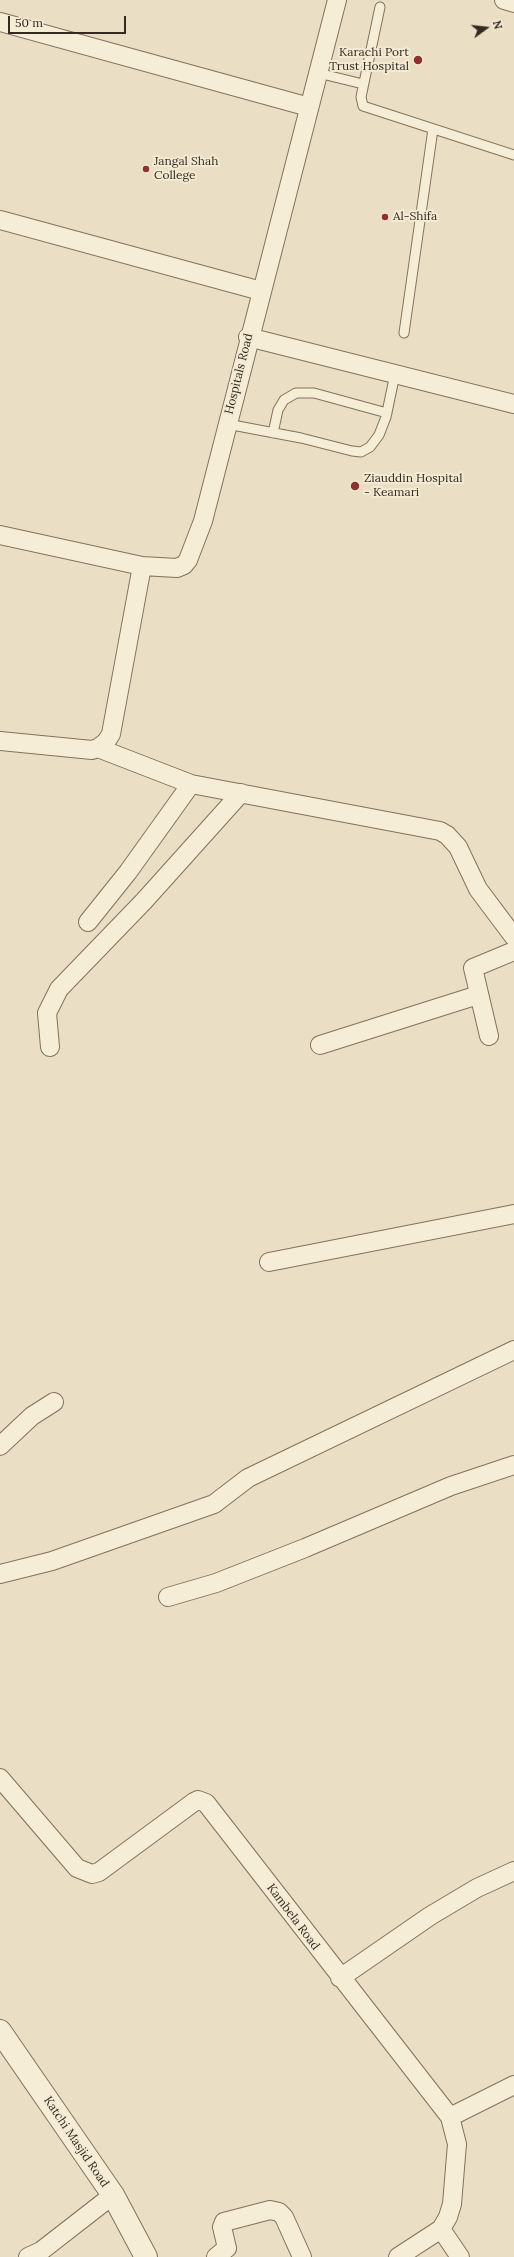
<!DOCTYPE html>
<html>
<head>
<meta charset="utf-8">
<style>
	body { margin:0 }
	#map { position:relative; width:514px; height:2257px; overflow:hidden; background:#eadfc4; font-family:Lora,serif }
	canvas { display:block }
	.north { position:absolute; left:466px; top:8px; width:40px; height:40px; -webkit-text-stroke:3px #f3ead3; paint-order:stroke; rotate:75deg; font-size:11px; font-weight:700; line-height:16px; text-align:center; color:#352a1f }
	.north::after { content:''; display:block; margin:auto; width:14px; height:18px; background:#352a1f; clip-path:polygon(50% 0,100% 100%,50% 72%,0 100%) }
	.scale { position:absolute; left:8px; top:16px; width:118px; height:18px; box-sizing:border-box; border:2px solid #352a1f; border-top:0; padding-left:5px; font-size:12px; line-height:14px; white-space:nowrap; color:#352a1f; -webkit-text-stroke:3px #f3ead3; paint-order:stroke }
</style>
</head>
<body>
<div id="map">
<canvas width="514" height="2257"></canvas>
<div class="north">N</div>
<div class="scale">50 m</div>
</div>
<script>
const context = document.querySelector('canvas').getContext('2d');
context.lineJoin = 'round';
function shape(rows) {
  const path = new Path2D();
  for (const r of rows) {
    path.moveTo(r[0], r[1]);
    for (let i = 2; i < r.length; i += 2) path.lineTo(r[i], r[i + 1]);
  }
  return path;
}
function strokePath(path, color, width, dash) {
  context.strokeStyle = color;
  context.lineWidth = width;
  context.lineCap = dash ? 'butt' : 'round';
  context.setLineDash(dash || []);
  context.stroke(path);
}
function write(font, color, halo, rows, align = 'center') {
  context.font = font + ' Lora,serif';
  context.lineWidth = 4;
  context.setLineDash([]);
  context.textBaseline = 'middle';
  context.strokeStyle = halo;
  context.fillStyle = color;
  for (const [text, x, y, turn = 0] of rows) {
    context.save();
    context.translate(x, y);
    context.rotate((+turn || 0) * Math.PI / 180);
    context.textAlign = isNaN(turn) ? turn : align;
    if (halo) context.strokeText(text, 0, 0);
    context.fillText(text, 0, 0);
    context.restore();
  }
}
const service = shape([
	[380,7,361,97,363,106,514,155],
	[318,73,363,84],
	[404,333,433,129],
	[227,424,301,438,352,451,361,452,370,447,379,435,386,417,395,374],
	[273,433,278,410,284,400,296,393,314,393,387,413]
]);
const minor = shape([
	[504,0,514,3],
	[0,22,309,107],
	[0,220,261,291],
	[248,337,514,404],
	[0,535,142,566,177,568,184,565,188,560,203,521,337,0],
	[0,741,92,750,98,748,106,742,111,734,142,566],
	[98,748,191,784,440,831,447,835,458,847,478,889,514,937],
	[88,922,128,872,191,784],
	[489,1036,473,968,514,951],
	[320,1045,478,995],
	[50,1047,47,1013,59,989,144,901,241,793],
	[269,1262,514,1214],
	[0,1446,32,1416,54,1402],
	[0,1574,52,1561,214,1504,248,1478,514,1350],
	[168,1597,216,1583,305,1548,451,1486,514,1465],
	[0,1778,77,1868,92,1874,99,1872,194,1802,198,1800,206,1803,450,2117,457,2144,452,2204,448,2217,441,2229,398,2257],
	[340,1978,430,1916,477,1888,514,1871],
	[450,2117,514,2085],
	[441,2229,460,2257],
	[28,2257,41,2251,113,2195],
	[216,2257,227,2248,222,2227,224,2222,270,2210,279,2212,284,2217,302,2257]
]);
const tertiary = shape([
	[0,2031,113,2195,146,2257]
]);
const markers = [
	[418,60,5,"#8e3130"],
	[146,169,4,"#8e3130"],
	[385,217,4,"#8e3130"],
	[355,486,5,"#8e3130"]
];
const poiNames = [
	["Karachi Port",409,53,"right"],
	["Trust Hospital",409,67,"right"],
	["Jangal Shah",154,162],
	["College",154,176],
	["Al-Shifa",393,217],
	["Ziauddin Hospital",364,479],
	["- Keamari",364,493]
];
const streetNames = [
	["Hospitals Road",239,374,-76],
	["Kambela Road",293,1917,53],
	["Katchi Masjid Road",76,2142,56]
];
strokePath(service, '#84715c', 11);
strokePath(minor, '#84715c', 20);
strokePath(tertiary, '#84715c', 24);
strokePath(service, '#f6edd7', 9);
strokePath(minor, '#f6edd7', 18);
strokePath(tertiary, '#f6edd7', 22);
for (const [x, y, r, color] of markers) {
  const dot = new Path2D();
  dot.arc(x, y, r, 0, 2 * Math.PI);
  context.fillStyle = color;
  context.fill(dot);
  strokePath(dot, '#f3ead3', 1.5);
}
write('12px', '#352a1f', '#f3ead3', poiNames, 'left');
write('12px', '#352a1f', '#f3ead3', streetNames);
</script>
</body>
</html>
